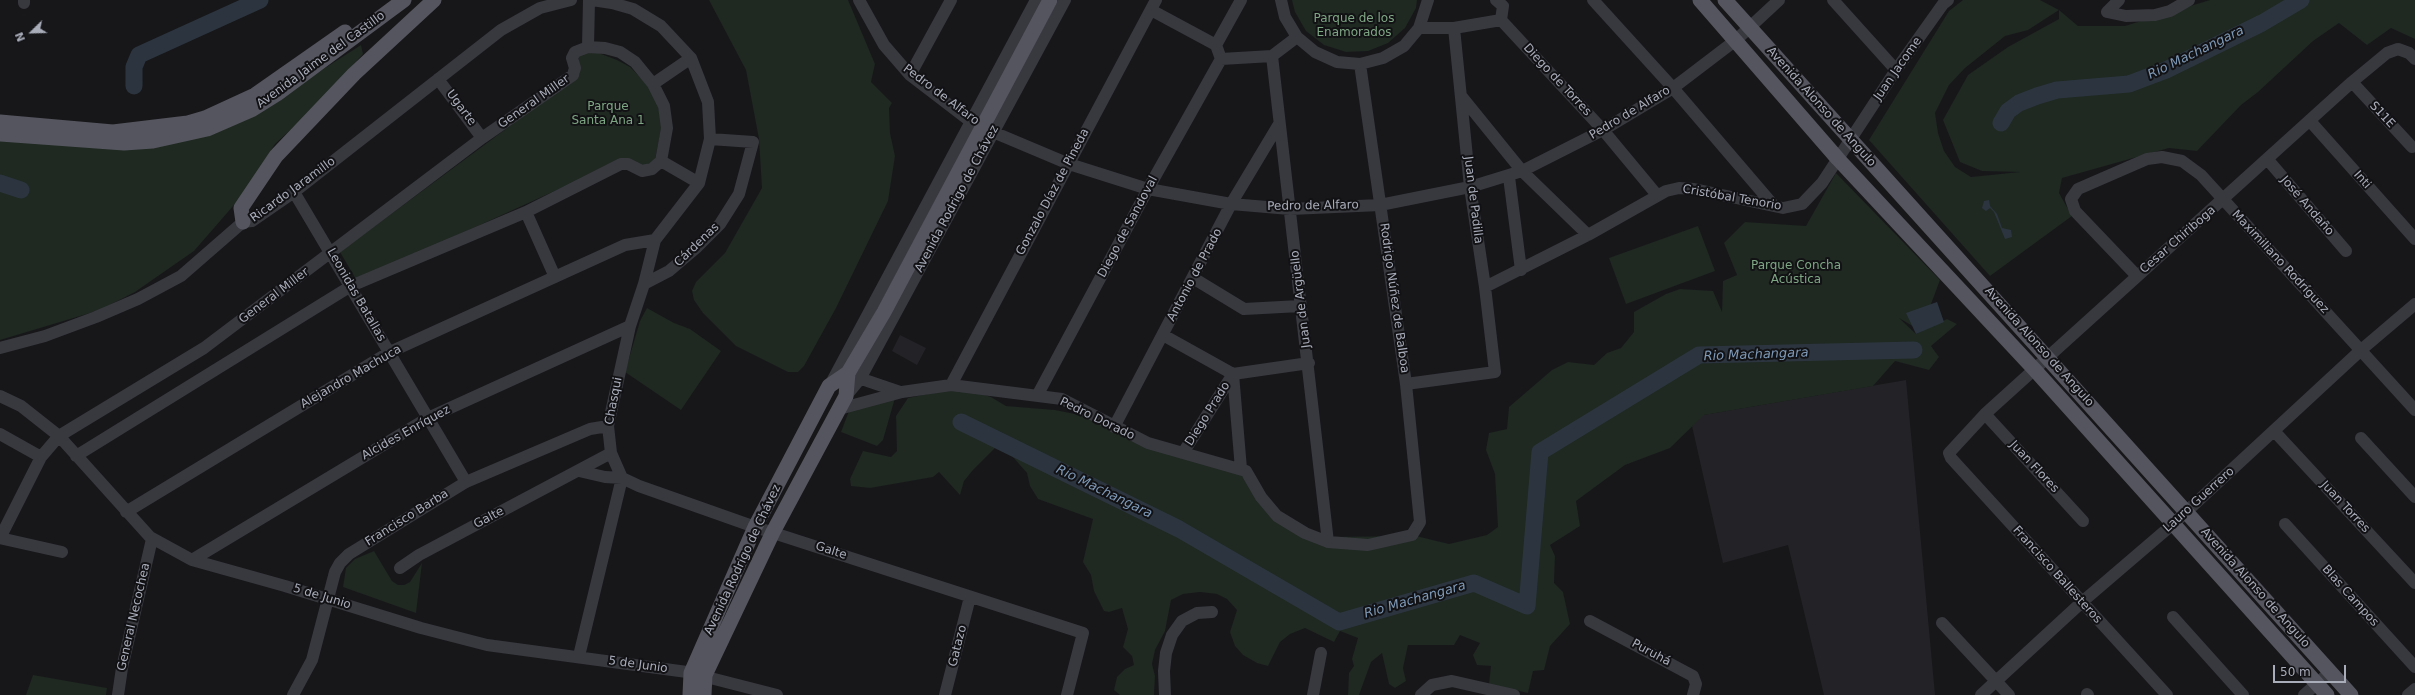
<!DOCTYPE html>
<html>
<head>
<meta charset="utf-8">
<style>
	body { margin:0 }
	#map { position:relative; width:2415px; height:695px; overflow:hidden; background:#17171a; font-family:"DejaVu Sans",sans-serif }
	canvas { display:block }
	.north { position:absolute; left:12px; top:12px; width:40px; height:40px; -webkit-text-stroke:3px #121215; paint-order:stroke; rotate:247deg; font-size:11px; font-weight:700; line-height:16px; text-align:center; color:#a9adba }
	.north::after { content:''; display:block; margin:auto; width:14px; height:18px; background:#a9adba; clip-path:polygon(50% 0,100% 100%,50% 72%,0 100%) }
	.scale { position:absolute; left:2273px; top:665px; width:73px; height:18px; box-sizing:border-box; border:2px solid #a9adba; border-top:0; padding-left:5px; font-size:12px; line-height:14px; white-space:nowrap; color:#a9adba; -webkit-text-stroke:3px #121215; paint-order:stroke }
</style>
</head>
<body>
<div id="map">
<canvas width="2415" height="695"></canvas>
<div class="north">N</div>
<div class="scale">50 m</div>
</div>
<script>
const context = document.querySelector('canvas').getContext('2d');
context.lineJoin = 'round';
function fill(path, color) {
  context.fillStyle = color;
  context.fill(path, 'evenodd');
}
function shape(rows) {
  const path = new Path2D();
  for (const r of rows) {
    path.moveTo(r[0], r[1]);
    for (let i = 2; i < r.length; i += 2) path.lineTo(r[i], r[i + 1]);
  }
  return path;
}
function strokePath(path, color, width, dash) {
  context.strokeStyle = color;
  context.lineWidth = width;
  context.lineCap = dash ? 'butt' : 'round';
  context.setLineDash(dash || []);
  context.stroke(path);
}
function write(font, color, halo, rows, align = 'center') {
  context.font = font + ' "DejaVu Sans",sans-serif';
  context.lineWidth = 4;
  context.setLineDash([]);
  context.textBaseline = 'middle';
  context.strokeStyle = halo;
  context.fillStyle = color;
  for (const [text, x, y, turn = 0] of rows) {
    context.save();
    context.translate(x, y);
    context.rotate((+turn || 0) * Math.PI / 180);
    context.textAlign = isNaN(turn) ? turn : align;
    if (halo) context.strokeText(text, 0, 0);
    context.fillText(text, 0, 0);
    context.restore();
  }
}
const built = shape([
	[900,335,926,348,917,365,892,351],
	[1906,380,1935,695,1824,695,1788,545,1723,563,1692,426,1703,415]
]);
const green = shape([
	[709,0,848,0,875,64,871,82,892,103,889,108,890,133,895,156,888,201,836,308,804,366,798,372,788,372,736,346,703,313,694,300,692,291,696,282,725,253,762,188,759,139,746,70],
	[1292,0,1417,0,1416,8,1405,28,1388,43,1368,51,1346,52,1324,45,1306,31,1295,12],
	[1963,0,2040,0,2059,10,2078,26,2125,26,2210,0,2415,0,2415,39,2391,28,2367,45,2339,23,2313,41,2258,92,2241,105,2197,151,2169,148,2062,178,2059,193,2072,216,1990,276,1869,140,1949,11],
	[2059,10,2059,19,2008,47,1968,75,1943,120,1960,162,1982,171,2020,172,1971,177,1955,167,1944,151,1938,133,1935,113,1949,85,1965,68,2005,36,2028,30],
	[361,45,363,54,309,113,275,144,241,197,194,251,135,292,100,310,0,340,0,139,253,114],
	[578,51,596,52,617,60,630,67,645,82,656,98,662,124,655,160,644,168,625,159,357,281,340,252,580,74],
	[1836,173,1940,280,1921,331,1899,318,1916,334,1947,319,1957,324,1931,346,1939,357,1929,370,1895,361,1873,386,1704,415,1670,448,1625,465,1576,501,1580,526,1550,545,1555,556,1554,583,1563,592,1570,624,1550,646,1544,670,1533,671,1528,693,1489,684,1491,666,1477,665,1473,655,1480,643,1460,635,1454,645,1408,645,1403,668,1406,681,1395,688,1389,684,1382,653,1371,662,1359,695,1348,695,1349,673,1354,666,1352,659,1358,638,1340,631,1334,642,1305,628,1290,634,1280,642,1268,666,1257,663,1243,655,1235,646,1230,632,1237,610,1227,599,1217,594,1200,592,1183,594,1171,600,1165,631,1155,650,1152,664,1155,676,1154,695,1120,695,1114,690,1117,677,1125,669,1134,665,1132,656,1123,647,1128,629,1122,608,1109,612,1104,611,1094,591,1091,575,1083,562,1093,519,1038,499,1030,486,1027,473,1005,448,996,447,973,470,964,481,960,495,939,472,933,477,870,488,851,486,850,479,863,451,891,457,897,451,896,416,908,398,948,390,969,390,991,397,1006,406,1055,410,1075,414,1235,467,1279,519,1323,537,1416,536,1449,544,1487,535,1498,527,1495,474,1486,450,1489,433,1507,429,1509,407,1552,370,1568,362,1594,365,1607,353,1621,348,1634,332,1634,312,1666,294,1680,289,1713,291,1722,312,1723,281,1737,275,1724,243,1745,222,1806,226],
	[1698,226,1715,271,1626,304,1609,258],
	[647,308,674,323,690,329,721,351,681,410,625,372,640,321],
	[895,398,883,440,877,446,841,432,849,411],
	[374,551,392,581,398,585,404,585,410,582,422,563,416,613,343,587,346,568,355,559],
	[33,675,107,688,106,695,26,695]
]);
const water = shape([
	[1989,200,1990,206,1997,214,2002,228,2011,230,2012,237,2005,239,1994,212,1990,208,1986,211,1982,208,1984,201],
	[1937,302,1944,322,1916,334,1906,313]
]);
const river = shape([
	[134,86,134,67,139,55,260,0],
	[2001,123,2008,111,2019,103,2037,96,2057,90,2129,84,2166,70,2262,23,2301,0],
	[0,183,21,190],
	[961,422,1179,529,1339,622,1474,583,1527,606,1540,452,1699,355,1914,350]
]);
const minor = shape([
	[859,0,884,45,910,75,970,121,993,132,1069,164,1148,189,1231,204,1290,209,1380,205,1470,187,1522,171,1603,130,1673,88,1736,40,1779,0],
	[1281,0,1285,17,1297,37,1315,52,1337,62,1360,64,1383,58,1404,46,1419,28,1428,0],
	[1496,0,1503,6,1501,20],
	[1593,0,1673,88,1774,206],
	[1833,0,1896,70],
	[24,3,24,0],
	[1151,10,1216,45,1221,59],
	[2107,12,2126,16,2155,15,2170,11,2189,0],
	[2107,12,2119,0],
	[1501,20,1603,130,1657,195],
	[1419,28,1454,28,1501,20],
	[1216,45,1241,0],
	[588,47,589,0],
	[1272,56,1328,542],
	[1221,59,1272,56,1297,37],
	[910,75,951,0],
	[438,79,482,138],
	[2352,82,2412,147],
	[653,84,691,58],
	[1462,97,1522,171,1588,235],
	[2310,121,2415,239],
	[2268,160,2346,251],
	[661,161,699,183],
	[1509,177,1521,270],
	[294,192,466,482],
	[526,212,555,277],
	[2137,276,2075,211,2071,199,2078,189,2147,159,2162,157,2182,161,2201,175,2415,410],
	[1193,278,1244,309,1300,306],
	[644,284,669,271,696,248,720,224,739,194,753,142,710,139],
	[1485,287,1588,235,1666,191,1679,188,1694,189,1783,208,1802,204,1822,183,1896,70,1943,4,1948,0],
	[1163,335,1233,374,1309,363],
	[0,348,45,336,96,317,138,299,181,276,243,222,252,221,294,192,501,30,540,8,571,0],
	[1233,374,1241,469],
	[853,376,900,392],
	[1406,384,1495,372,1485,287,1470,187,1454,28],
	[830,385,1036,0],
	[951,385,1156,0],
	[0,396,21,406,59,436,150,537,192,560,285,586,421,628,487,645,687,672,777,695],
	[846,396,860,379,1065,0],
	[1037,396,1148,189,1221,59],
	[839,409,902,392,951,385,1062,399,1148,443,1246,471,1261,497,1277,516,1305,533,1328,542,1368,545,1412,535,1420,522,1406,384,1360,64],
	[1985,414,2083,521],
	[1114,427,1231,204,1279,124],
	[2275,432,2415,583],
	[0,434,41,457],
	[2361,438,2415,497],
	[1183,453,1233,374],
	[579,471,605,477,622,478,639,486,755,527,1083,633,1067,695],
	[126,512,390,352,625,245,655,240],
	[2285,524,2415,667],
	[62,552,0,538,41,457,59,436,204,348,482,138,573,75,575,68,572,58,575,52,588,47,605,48,620,52,635,62,653,84,664,106,667,128,661,161,652,169,642,171,628,164,621,164,526,212,351,286,76,456],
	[192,560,428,418,630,326],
	[400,568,419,555,611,453],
	[2173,617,2243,695],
	[1590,621,1693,676,1696,684,1693,695],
	[1942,623,2009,695],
	[579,656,622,478,611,453,608,426,630,326,644,284,655,240,699,183,710,139,708,102,691,58,661,26,633,9,612,3,592,0],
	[2087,694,2088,695],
	[118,695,122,668,152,539],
	[293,695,312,660,335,572,340,563,349,554,466,482,590,429,608,426],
	[945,695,970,597],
	[1165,695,1164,671,1166,653,1172,635,1182,621,1197,613,1212,612],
	[1313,695,1321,653],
	[1421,695,1432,685,1452,681,1514,695],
	[1981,695,2082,602,2173,524,2361,350,2415,304],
	[2167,695,1951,458,1949,453,1985,414,2352,82,2387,53,2398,49,2409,53,2415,59],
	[2304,695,2330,672],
	[2408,695,2415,689]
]);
const major = shape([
	[1700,0,1838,159,2034,369,2327,695],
	[1725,0,2351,695],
	[0,122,113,132,188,123,205,118,255,95,345,32],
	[0,134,124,143,153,141,207,129,253,109,277,94,404,0],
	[243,222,241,208,276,156,354,74,434,0],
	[690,695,691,673,755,527,829,386,848,373,884,312,1050,0],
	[704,695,705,675,773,532,846,396,848,373]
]);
const parkNames = [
	["Parque de los",1354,19],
	["Enamorados",1354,33],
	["Parque",608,107],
	["Santa Ana 1",608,121],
	["Parque Concha",1796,266],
	["Acústica",1796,280]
];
const streetNames = [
	["Avenida Jaime del Castillo",321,60,-36],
	["Juan Jacome",1898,69,-55],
	["Diego de Torres",1557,80,47],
	["Pedro de Alfaro",941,95,37],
	["General Miller",534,102,-35],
	["Avenida Alonso de Angulo",1821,107,48],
	["Ugarte",461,108,53],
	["Pedro de Alfaro",1630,113,-31],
	["S11E",2382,115,47],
	["Inti",2362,180,48],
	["Ricardo Jaramillo",293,190,-36],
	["Gonzalo Díaz de Pineda",1053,192,-62],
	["Cristóbal Tenorio",1732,198,10],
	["Avenida Rodrigo de Chávez",957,199,-62],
	["Juan de Padilla",1473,200,83],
	["Pedro de Alfaro",1313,206,-1],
	["José Andaño",2307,206,49],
	["Diego de Sandoval",1128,227,-62],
	["Cesar Chiriboga",2178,240,-41],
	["Cárdenas",697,245,-44],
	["Maximiliano Rodríguez",2280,262,47],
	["Antonio de Prado",1195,275,-62],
	["Leonidas Batallas",356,295,60],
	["General Miller",274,296,-37],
	["Rodrigo Núñez de Balboa",1394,298,82],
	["Juan de Argüello",1301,299,-97],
	["Avenida Alonso de Angulo",2039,347,48],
	["Alejandro Machuca",351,377,-30],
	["Chasqui",614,401,-79],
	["Diego Prado",1208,414,-58],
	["Pedro Dorado",1097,419,26],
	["Alcides Enríquez",406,433,-29],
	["Juan Flores",2034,467,47],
	["Lauro Guerrero",2199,500,-42],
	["Juan Torres",2345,507,47],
	["Francisco Barba",407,518,-32],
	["Galte",489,518,-28],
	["Galte",831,551,18],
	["Avenida Rodrigo de Chávez",743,560,-65],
	["Francisco Ballesteros",2057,575,48],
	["Avenida Alonso de Angulo",2255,588,48],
	["Blas Campos",2350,596,48],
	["5 de Junio",322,597,17],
	["General Necochea",134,617,-77],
	["Gatazo",958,646,-76],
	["Puruhá",1651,653,28],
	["5 de Junio",638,665,8]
];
const waterNames = [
	["Rio Machangara",2196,53,-26],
	["Rio Machangara",1756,355,-2],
	["Rio Machangara",1104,492,26],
	["Rio Machangara",1415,600,-16]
];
fill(built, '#232327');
fill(green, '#1f2821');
fill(water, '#2c353f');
strokePath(river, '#2c353f', 17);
strokePath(minor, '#38393f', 12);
strokePath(major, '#54555e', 15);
write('12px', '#7fa684', '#121215', parkNames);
write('12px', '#a9adba', '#121215', streetNames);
write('italic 13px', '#7e99b7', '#121215', waterNames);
</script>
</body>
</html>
